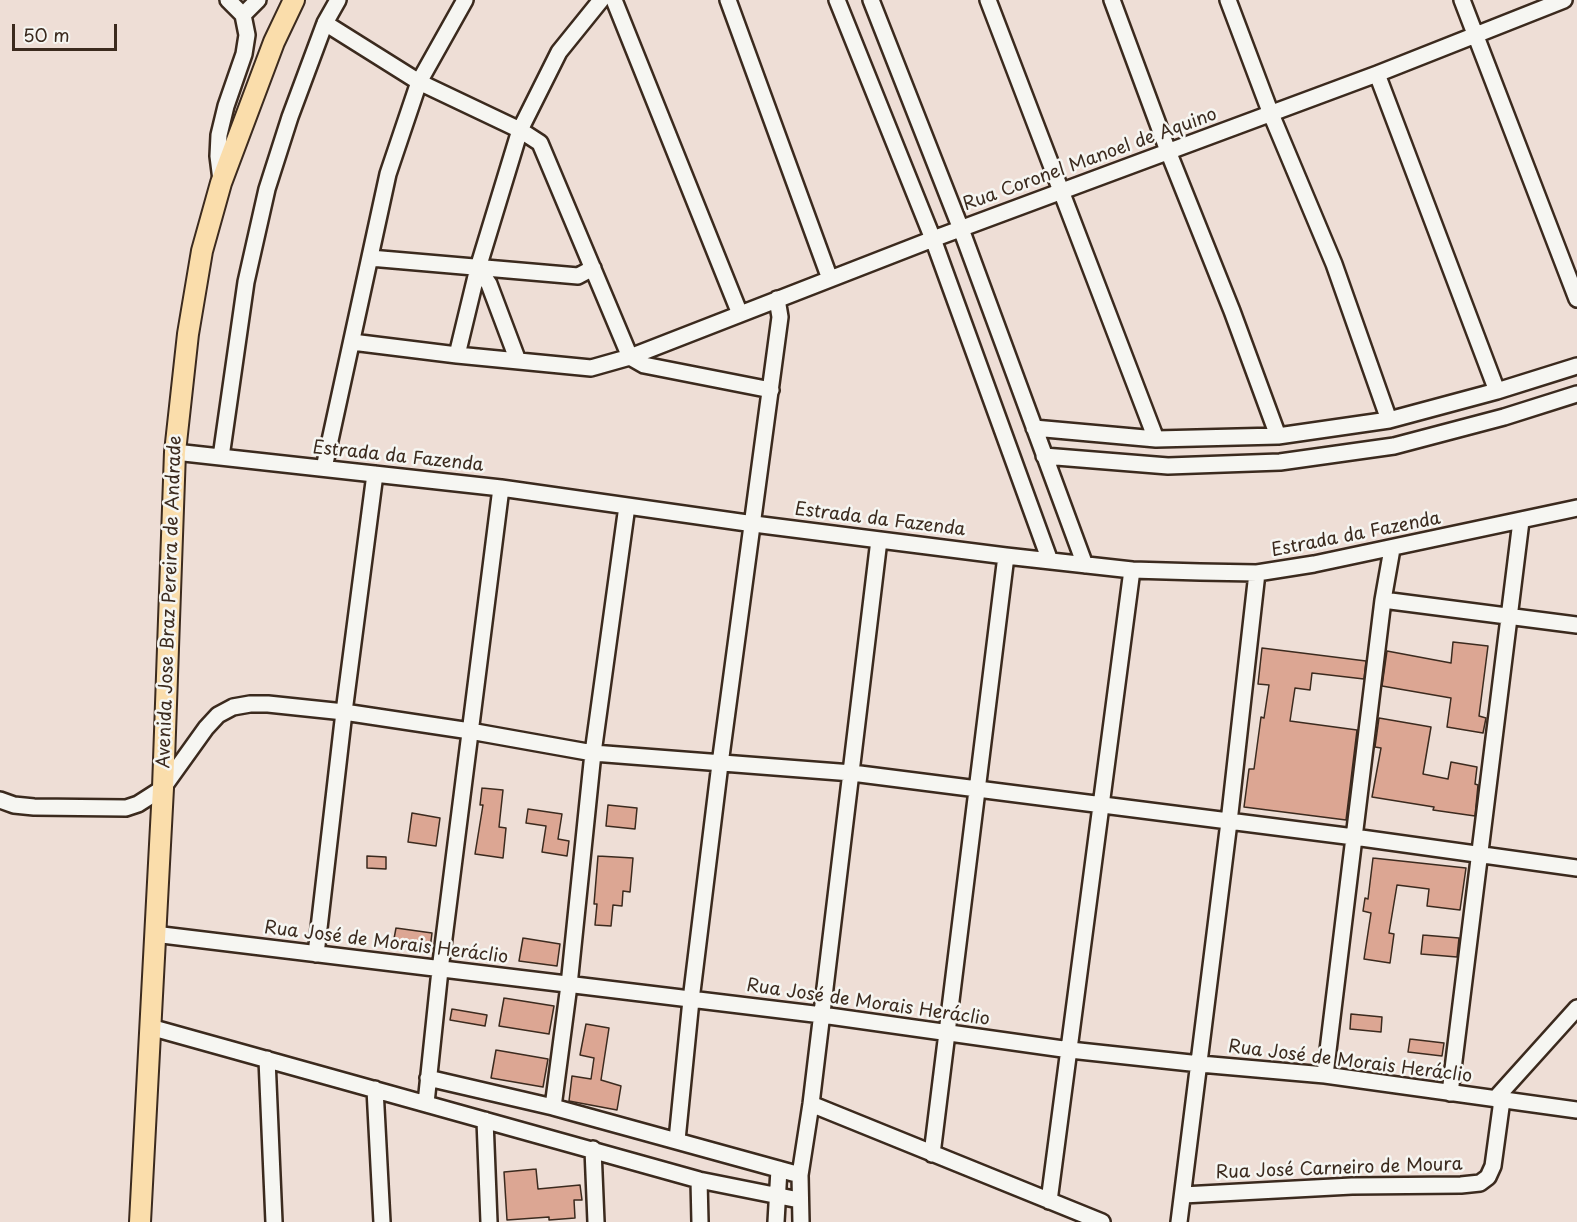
<!DOCTYPE html>
<html>
<head>
<meta charset="utf-8">
<style>
	body { margin:0 }
	#map { position:relative; width:1577px; height:1222px; overflow:hidden; background:#eeded6; font-family:"Playpen Sans",sans-serif }
	canvas { display:block }
	.scale { position:absolute; left:12px; top:24px; width:105px; height:27px; box-sizing:border-box; border:3px solid #3b2a1e; border-top:0; padding-left:8px; font-size:18px; line-height:21px; white-space:nowrap; color:#3b2a1e; -webkit-text-stroke:4px #f6f6f2; paint-order:stroke }
</style>
</head>
<body>
<div id="map">
<canvas width="1577" height="1222"></canvas>
<div class="scale">50 m</div>
</div>
<script>
const context = document.querySelector('canvas').getContext('2d');
context.lineJoin = 'round';
function fill(path, color) {
  context.fillStyle = color;
  context.fill(path, 'evenodd');
}
function shape(rows) {
  const path = new Path2D();
  for (const r of rows) {
    path.moveTo(r[0], r[1]);
    for (let i = 2; i < r.length; i += 2) path.lineTo(r[i], r[i + 1]);
  }
  return path;
}
function strokePath(path, color, width, dash) {
  context.strokeStyle = color;
  context.lineWidth = width;
  context.lineCap = dash ? 'butt' : 'round';
  context.setLineDash(dash || []);
  context.stroke(path);
}
function write(font, color, halo, rows, align = 'center') {
  context.font = font + ' "Playpen Sans",sans-serif';
  context.lineWidth = 5;
  context.setLineDash([]);
  context.textBaseline = 'middle';
  context.strokeStyle = halo;
  context.fillStyle = color;
  for (const [text, x, y, turn = 0] of rows) {
    context.save();
    context.translate(x, y);
    context.rotate((+turn || 0) * Math.PI / 180);
    context.textAlign = isNaN(turn) ? turn : align;
    if (halo) context.strokeText(text, 0, 0);
    context.fillText(text, 0, 0);
    context.restore();
  }
}
const building = shape([
	[1453,642,1488,646,1479,716,1486,718,1483,733,1447,727,1451,698,1382,686,1387,651,1451,663,1453,642],
	[1262,648,1366,661,1364,679,1312,673,1310,690,1295,688,1290,721,1357,730,1346,820,1244,807,1249,769,1254,769,1261,717,1264,718,1269,685,1258,684,1262,648],
	[1379,718,1431,727,1423,774,1448,779,1451,762,1477,767,1475,784,1478,785,1475,816,1433,810,1434,807,1372,797,1381,748,1375,747,1379,718],
	[482,788,503,790,499,827,506,828,503,858,475,854,483,805,480,805,482,788],
	[608,805,637,808,635,829,606,826,608,805],
	[528,809,562,814,558,839,569,841,567,856,542,852,546,826,526,823,528,809],
	[412,813,440,818,436,846,408,842,412,813],
	[367,856,386,857,386,869,367,868,367,856],
	[598,856,633,858,630,892,623,891,622,906,613,905,611,926,595,925,597,904,594,904,598,856],
	[1373,858,1466,868,1460,910,1427,906,1429,889,1397,885,1389,933,1394,934,1390,963,1364,959,1371,913,1363,911,1365,898,1368,899,1373,858],
	[396,928,432,933,430,949,393,944,396,928],
	[1423,935,1459,938,1457,957,1421,954,1423,935],
	[523,938,560,944,557,966,519,961,523,938],
	[504,998,554,1006,549,1034,499,1026,504,998],
	[452,1009,487,1015,485,1026,450,1020,452,1009],
	[1351,1014,1382,1017,1381,1032,1350,1029,1351,1014],
	[586,1024,609,1028,601,1080,621,1086,617,1110,569,1101,572,1076,591,1079,594,1058,580,1055,586,1024],
	[1410,1039,1444,1043,1442,1056,1408,1052,1410,1039],
	[496,1050,548,1059,543,1087,491,1078,496,1050],
	[536,1169,538,1189,580,1185,582,1200,574,1200,575,1218,549,1220,549,1217,507,1220,504,1172,536,1169]
]);
const minor = shape([
	[614,0,740,314],
	[728,0,830,279],
	[837,0,933,239,1050,561],
	[871,0,961,229,1085,565],
	[988,0,1156,439],
	[1112,0,1168,151,1232,311,1278,436],
	[1228,0,1271,114,1334,264,1389,420],
	[1462,0,1577,299],
	[243,15,258,0],
	[325,23,419,82,520,130,540,143,630,357,644,365,771,390],
	[1377,74,1497,391],
	[221,180,218,156,219,135,226,106,244,54,247,35,243,15,228,0],
	[370,258,578,276,593,268],
	[478,268,489,284,518,361],
	[352,342,457,355,591,368,630,357,933,239,1377,74,1564,0],
	[457,355,478,268,520,130,559,52,601,0],
	[1034,428,1156,439,1278,436,1389,420,1497,391,1577,366],
	[175,452,501,488,754,524,1006,556,1132,570,1200,572,1257,573,1314,564,1577,508],
	[1044,456,1168,466,1280,462,1394,446,1504,417,1577,394],
	[221,457,246,282,267,189,290,117,325,23,338,0],
	[324,468,388,174,419,82,465,0],
	[1383,600,1577,625],
	[0,800,14,805,34,807,126,808,138,804,163,788,206,728,218,715,233,707,250,704,268,704,344,712,470,731,593,753,852,773,1354,837,1577,868],
	[154,934,822,1015,1070,1050,1200,1064,1325,1075,1577,1110],
	[316,954,344,712,375,474],
	[150,1027,699,1180,799,1200],
	[267,1059,274,1222],
	[1325,1075,1383,600,1392,549],
	[428,1078,553,1107,800,1175],
	[375,1089,382,1222],
	[1450,1093,1521,521],
	[1495,1099,1577,1008],
	[426,1103,440,970,501,488],
	[811,1104,1102,1222],
	[553,1107,569,985,593,753,627,506],
	[485,1120,489,1222],
	[677,1140,691,1000,720,764,780,317,777,299],
	[593,1149,596,1222],
	[932,1154,1006,556],
	[699,1180,700,1222],
	[1183,1195,1352,1186,1461,1185,1480,1183,1488,1177,1493,1166,1502,1100],
	[1049,1201,1132,570],
	[776,1222,779,1169],
	[801,1222,800,1175,811,1104,879,540],
	[1179,1222,1229,822,1257,573]
]);
const major = shape([
	[140,1222,163,788,175,452,188,334,202,251,221,183,274,42,294,0]
]);
const streetNames = [
	["Rua Coronel Manoel de Aquino",1090,160,-20],
	["Estrada da Fazenda",398,457,6],
	["Estrada da Fazenda",880,520,7],
	["Estrada da Fazenda",1356,535,-11],
	["Avenida Jose Braz Pereira de Andrade",170,602,-88],
	["Rua José de Morais Heráclio",386,943,7],
	["Rua José de Morais Heráclio",868,1003,8],
	["Rua José de Morais Heráclio",1350,1062,7],
	["Rua José Carneiro de Moura",1339,1169,-2]
];
fill(building, '#dca693');
strokePath(building, '#3b2a1e', 1.5);
strokePath(minor, '#3b2a1e', 20);
strokePath(major, '#3b2a1e', 24);
strokePath(minor, '#f6f6f2', 15);
strokePath(major, '#faddab', 20);
write('18px', '#3b2a1e', '#f6f6f2', streetNames);
</script>
</body>
</html>
